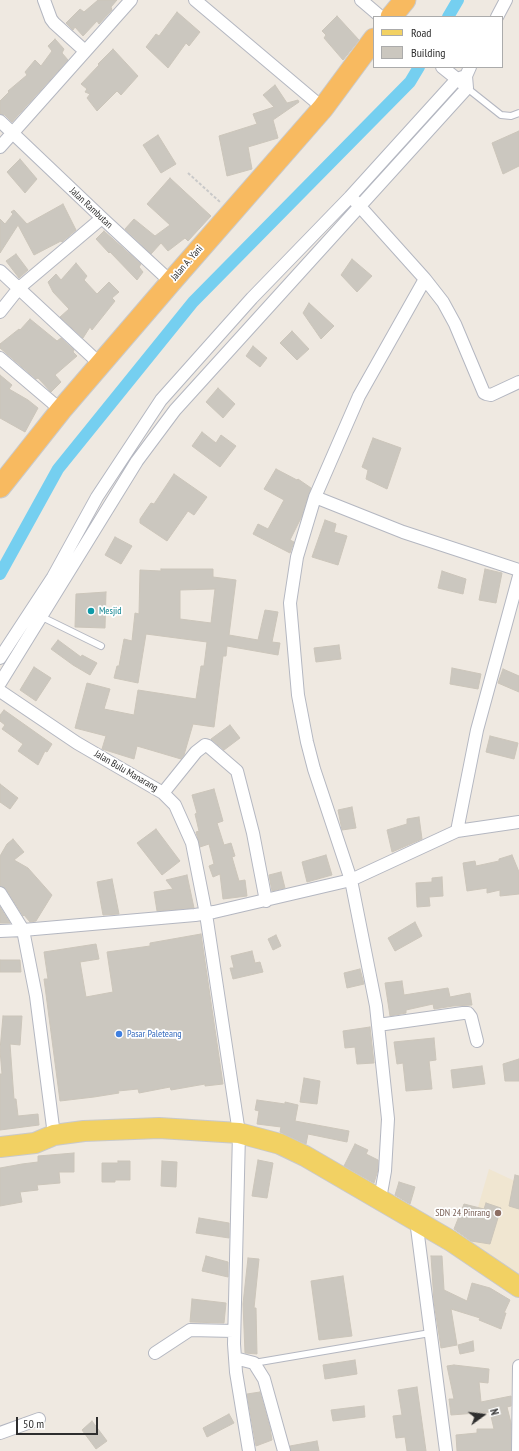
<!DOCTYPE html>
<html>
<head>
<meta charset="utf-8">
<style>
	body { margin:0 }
	#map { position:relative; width:519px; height:1451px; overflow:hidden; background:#efe9e1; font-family:"PT Sans Narrow",sans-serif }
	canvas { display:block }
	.legend { position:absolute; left:373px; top:16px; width:130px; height:52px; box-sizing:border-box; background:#fff; border:1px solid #ababab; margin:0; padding:5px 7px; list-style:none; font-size:12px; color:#2e2e2e }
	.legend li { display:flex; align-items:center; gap:8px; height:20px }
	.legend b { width:20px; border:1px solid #ababab }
	.north { position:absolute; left:463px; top:1395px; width:40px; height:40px; -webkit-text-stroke:3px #fff; paint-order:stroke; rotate:75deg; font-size:11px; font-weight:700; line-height:16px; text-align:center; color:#2e2e2e }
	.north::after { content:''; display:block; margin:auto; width:14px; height:18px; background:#2e2e2e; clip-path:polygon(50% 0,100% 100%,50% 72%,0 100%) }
	.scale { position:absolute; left:16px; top:1417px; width:82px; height:18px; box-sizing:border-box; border:2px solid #2e2e2e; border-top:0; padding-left:5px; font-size:12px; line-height:14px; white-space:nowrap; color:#2e2e2e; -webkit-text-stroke:3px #fff; paint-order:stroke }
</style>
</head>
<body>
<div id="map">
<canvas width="519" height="1451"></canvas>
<ul class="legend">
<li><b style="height:5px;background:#f2d163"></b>Road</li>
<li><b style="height:11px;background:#cbc7bf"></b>Building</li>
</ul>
<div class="north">N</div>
<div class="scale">50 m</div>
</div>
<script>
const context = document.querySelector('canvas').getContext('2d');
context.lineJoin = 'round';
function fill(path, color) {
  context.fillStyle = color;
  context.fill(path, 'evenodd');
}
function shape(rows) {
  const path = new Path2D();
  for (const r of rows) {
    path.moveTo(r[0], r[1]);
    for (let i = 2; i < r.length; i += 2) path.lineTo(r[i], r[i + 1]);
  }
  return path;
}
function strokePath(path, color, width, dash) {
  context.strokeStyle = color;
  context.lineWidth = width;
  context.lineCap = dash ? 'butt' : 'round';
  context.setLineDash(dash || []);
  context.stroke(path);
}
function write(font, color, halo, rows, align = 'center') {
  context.font = font + ' "PT Sans Narrow",sans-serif';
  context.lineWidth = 3.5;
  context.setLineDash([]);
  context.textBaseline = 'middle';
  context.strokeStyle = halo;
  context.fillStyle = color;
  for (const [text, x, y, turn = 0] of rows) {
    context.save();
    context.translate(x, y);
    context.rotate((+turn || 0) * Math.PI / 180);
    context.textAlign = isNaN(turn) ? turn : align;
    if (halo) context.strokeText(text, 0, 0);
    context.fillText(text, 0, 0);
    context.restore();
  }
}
const education = shape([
	[489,1169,519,1183,519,1280,468,1242]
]);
const canal = shape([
	[448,17,458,0],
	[0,574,58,469,193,302,410,82,419,67]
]);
const building = shape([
	[98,0,117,0,111,7,112,10,99,24,97,21,83,36,75,27,73,30,66,23,80,9,84,12,98,0],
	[177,12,200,32,189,46,186,43,168,68,146,47,156,34,159,36,177,12],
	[337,16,359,40,343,60,324,38,326,35,322,31,337,16],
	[55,39,64,49,62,53,68,60,12,122,5,115,0,114,0,101,9,92,8,91,27,75,25,72,35,60,41,66,52,51,48,46,55,39],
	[113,49,138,76,121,95,117,91,97,111,87,98,90,94,85,92,87,89,81,84,99,65,98,64,113,49],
	[275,85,287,103,298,100,299,102,273,120,278,138,248,147,252,169,227,176,219,136,257,124,253,114,274,107,263,95,275,85],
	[519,131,519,166,503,174,492,143,519,131],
	[158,135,176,164,161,173,143,145,158,135],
	[20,159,37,179,25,193,7,172,20,159],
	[170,178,211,216,188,241,185,238,168,251,161,243,151,254,125,229,134,219,155,236,170,225,147,204,170,178],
	[63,204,76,230,62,242,61,241,34,255,18,225,0,253,0,219,5,224,13,214,11,212,14,210,27,224,63,204],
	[104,231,141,264,139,267,143,272,137,280,110,252,109,253,96,239,104,231],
	[16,254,28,270,19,278,6,261,16,254],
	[352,259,372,276,357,292,341,275,352,259],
	[76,263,87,276,84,280,97,294,109,282,119,292,112,298,115,301,92,330,90,327,83,338,60,317,69,309,53,292,48,282,56,274,61,280,76,263],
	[309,303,334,326,321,339,303,313,309,303],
	[30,319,57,341,61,338,74,350,73,352,77,356,55,375,61,382,51,392,38,378,36,379,0,348,0,344,19,329,20,330,30,319],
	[292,331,309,349,297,360,280,343,292,331],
	[253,346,267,358,260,367,246,356,253,346],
	[0,375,12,385,9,389,28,400,38,408,25,432,0,418,0,375],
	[218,388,235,404,223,418,206,402,218,388],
	[202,432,216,443,221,435,236,446,220,467,192,446,202,432],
	[373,438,401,448,387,489,366,479,368,470,362,467,373,438],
	[276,469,297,480,298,479,311,488,302,516,290,540,294,542,290,553,253,534,258,524,268,529,284,500,264,489,276,469],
	[174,474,207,497,194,515,188,511,167,541,140,523,140,519,151,503,154,504,174,474],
	[325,520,336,524,334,532,347,536,338,565,312,557,325,520],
	[115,537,132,546,121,564,105,555,115,537],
	[161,569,213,569,213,577,236,580,229,635,258,640,265,610,278,612,272,642,280,643,278,655,227,646,226,656,223,656,214,727,193,724,184,755,181,759,137,746,134,759,102,749,106,736,75,728,87,683,110,689,104,709,134,715,138,690,196,699,201,666,204,666,207,642,146,634,138,683,114,678,117,666,119,666,124,639,132,641,135,613,139,614,140,570,161,571,161,569],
	[215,589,211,623,180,619,180,590,215,589],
	[485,569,502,573,496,603,479,600,485,569],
	[442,571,466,579,463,594,438,588,442,571],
	[106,592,105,628,75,627,76,594,106,592],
	[58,640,81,657,82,655,97,663,90,675,73,665,51,649,58,640],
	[339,645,341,659,316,662,314,648,339,645],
	[34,667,51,678,36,701,20,690,34,667],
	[452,668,481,674,478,689,450,684,452,668],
	[503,669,519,676,519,692,498,683,503,669],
	[4,710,52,744,47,752,45,751,38,765,18,751,23,744,2,729,5,725,0,721,0,715,4,710],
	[230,725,240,738,224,750,211,739,230,725],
	[490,736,518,743,514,759,486,752,490,736],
	[0,784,18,798,10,809,0,802,0,784],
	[214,789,223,821,217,823,224,845,231,843,235,856,232,857,239,881,245,880,247,896,223,899,220,874,213,877,209,866,214,864,209,844,200,847,196,832,199,831,195,814,197,813,192,795,214,789],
	[352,807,356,828,342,830,338,810,352,807],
	[419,817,422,839,392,852,387,830,407,824,407,819,419,817],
	[156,829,180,861,162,875,137,843,156,829],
	[13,839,24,852,14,860,28,868,52,895,36,921,30,922,24,915,23,916,6,889,0,886,0,856,7,844,13,839],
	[326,855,332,875,307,882,302,862,326,855],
	[512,855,519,872,519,894,500,896,500,890,487,893,487,888,467,891,463,863,475,861,476,866,499,861,499,859,512,855],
	[281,872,285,888,272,891,269,875,281,872],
	[187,875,194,908,157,911,154,892,173,889,166,880,187,875],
	[442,877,443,896,429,897,430,906,417,907,416,883,432,882,432,878,442,877],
	[112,879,119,914,103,915,97,882,112,879],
	[0,907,10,923,0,923,0,907],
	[415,922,422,936,395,951,388,938,415,922],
	[201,934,223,1084,205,1086,205,1084,171,1090,170,1087,139,1093,138,1089,118,1091,119,1093,94,1097,60,1101,44,979,48,979,44,952,96,944,99,959,80,962,86,997,113,992,107,952,150,946,150,943,201,934],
	[276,935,281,946,273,950,268,939,276,935],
	[252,951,255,963,260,962,263,972,233,979,230,968,234,968,231,956,252,951],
	[0,960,20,960,21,972,0,972,0,960],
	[360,969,364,984,347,988,344,973,360,969],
	[402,981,404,995,448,988,450,997,470,993,472,1005,453,1006,434,1009,433,1004,406,1010,406,1013,390,1016,385,983,402,981],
	[3,1016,22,1016,20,1045,10,1044,14,1099,16,1099,18,1116,38,1114,39,1125,0,1130,0,1074,2,1074,0,1050,3,1016],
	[370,1027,374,1063,357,1064,355,1047,345,1048,343,1031,370,1027],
	[434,1038,436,1060,429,1061,432,1089,406,1091,403,1063,397,1064,394,1042,434,1038],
	[519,1059,519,1081,505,1081,503,1064,519,1059],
	[482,1066,485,1084,453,1088,451,1070,482,1066],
	[304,1078,320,1081,317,1104,300,1102,304,1078],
	[257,1100,285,1104,285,1102,298,1105,295,1121,349,1131,347,1142,308,1134,306,1144,280,1132,281,1127,257,1124,259,1111,255,1110,257,1100],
	[355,1144,368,1150,366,1154,378,1160,378,1170,374,1183,344,1166,355,1144],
	[74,1153,74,1172,59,1172,60,1183,37,1185,38,1190,20,1192,22,1202,0,1206,0,1168,22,1164,38,1162,38,1156,74,1153],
	[258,1160,273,1163,267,1198,252,1196,258,1160],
	[118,1161,130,1161,130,1180,115,1180,115,1182,102,1182,102,1163,118,1163,118,1161],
	[162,1161,177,1162,176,1187,161,1186,162,1161],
	[515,1175,519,1176,519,1209,509,1206,515,1175],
	[399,1182,415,1187,410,1204,395,1195,399,1182],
	[486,1203,501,1208,490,1244,471,1241,454,1229,464,1204,484,1209,486,1203],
	[199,1218,229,1223,229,1238,196,1233,199,1218],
	[206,1256,228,1262,228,1277,202,1271,206,1256],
	[431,1256,442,1256,444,1290,467,1301,472,1283,490,1288,510,1300,504,1313,506,1313,501,1329,479,1320,480,1318,451,1309,457,1345,441,1348,434,1302,431,1256],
	[248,1258,259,1259,254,1308,256,1308,257,1354,245,1353,243,1304,248,1258],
	[343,1276,352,1336,319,1340,311,1281,343,1276],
	[192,1299,226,1303,224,1323,190,1322,192,1299],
	[473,1341,474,1351,460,1354,458,1345,473,1341],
	[355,1360,357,1374,325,1379,323,1365,355,1360],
	[454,1365,489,1369,488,1383,479,1382,481,1402,511,1396,511,1406,507,1407,511,1423,511,1451,457,1451,456,1435,477,1433,477,1429,494,1429,490,1412,451,1415,449,1399,454,1399,447,1366,454,1365],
	[417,1387,426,1451,407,1451,405,1437,396,1438,393,1416,402,1415,398,1390,417,1387],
	[260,1392,270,1428,272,1440,256,1446,247,1394,260,1392],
	[364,1406,365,1417,333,1421,331,1410,364,1406],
	[229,1414,234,1423,207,1437,203,1428,229,1414],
	[92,1421,107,1441,96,1449,82,1430,92,1421],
	[317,1441,319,1451,291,1451,290,1446,317,1441]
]);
const path = shape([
	[188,173,220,202]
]);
const service = shape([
	[467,88,501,115,511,116,519,113],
	[42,617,101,646],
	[254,1363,430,1333]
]);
const minor = shape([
	[44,0,51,19,54,23,85,51],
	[195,0,323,108],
	[361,0,381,17],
	[497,17,506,0],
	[442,67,462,83],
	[0,121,102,218,171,282],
	[0,147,131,0],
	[355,201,425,279,443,302,455,324,484,393,486,394,491,395,519,382],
	[0,271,100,364],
	[0,312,19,288,102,218],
	[0,358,61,410],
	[315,497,403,532,519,570],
	[0,658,53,577,97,497,161,400,252,298,350,197,457,79,466,76],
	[0,683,137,461,175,410,467,88,466,76,470,67],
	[0,691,77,743,163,793,175,805,192,843,206,914,239,1133,234,1344,236,1372,249,1451],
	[163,793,196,752,205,745,208,746,237,771,253,833,266,901],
	[457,831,519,822],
	[0,893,23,930,36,996,54,1135],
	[0,931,23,930,195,915,214,912,351,880,457,831,477,730,519,576],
	[378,1025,463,1013,468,1013,471,1017,477,1041],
	[380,1199,385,1171,388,1119,376,1006,351,880,314,769,307,742,298,695,290,603,297,557,315,497,359,396,425,279],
	[416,1220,446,1451],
	[155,1353,190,1330,234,1331],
	[235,1358,254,1363,264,1379,284,1451],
	[0,1433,39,1419],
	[518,1451,519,1366]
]);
const primary = shape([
	[0,1147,35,1143,54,1135,84,1131,159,1128,239,1133,280,1144,305,1156,451,1241,519,1287]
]);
const trunk = shape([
	[391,17,405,0],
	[0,487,61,410,171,282,323,108,374,39]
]);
const markers = [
	[91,611,4,"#0f9aa8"],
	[119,1034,4,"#3f7fe0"],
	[498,1213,4,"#8d6e63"]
];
const streetNames = [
	["Jalan Rambutan",91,208,43],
	["Jalan A. Yani",187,263,-49],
	["Jalan Bulu Manarang",126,771,30]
];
const cultureNames = [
	["Mesjid",99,611]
];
const shopNames = [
	["Pasar Paleteang",127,1034]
];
const educationNames = [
	["SDN 24 Pinrang",490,1213]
];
fill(education, '#f0e6d1');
strokePath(canal, '#75cff0', 12);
fill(building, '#cbc7bf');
strokePath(building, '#cbc5ba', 1);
strokePath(service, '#b4b7c1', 8);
strokePath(minor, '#b4b7c1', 14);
strokePath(primary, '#c9c9c9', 22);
strokePath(trunk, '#c9c9c9', 23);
strokePath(path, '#c9c9c9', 2, [3, 2]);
strokePath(service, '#fff', 6);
strokePath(minor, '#fff', 12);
strokePath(primary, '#f2d163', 20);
strokePath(trunk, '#f8ba60', 21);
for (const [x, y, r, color] of markers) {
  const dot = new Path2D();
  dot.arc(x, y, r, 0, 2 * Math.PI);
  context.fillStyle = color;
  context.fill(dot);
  strokePath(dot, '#fff', 1.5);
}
write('10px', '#2e2e2e', '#fff', streetNames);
write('10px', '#0d838f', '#fff', cultureNames, 'left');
write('10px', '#366cbe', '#fff', shopNames, 'left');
write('10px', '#785e54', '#fff', educationNames, 'right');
</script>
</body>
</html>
